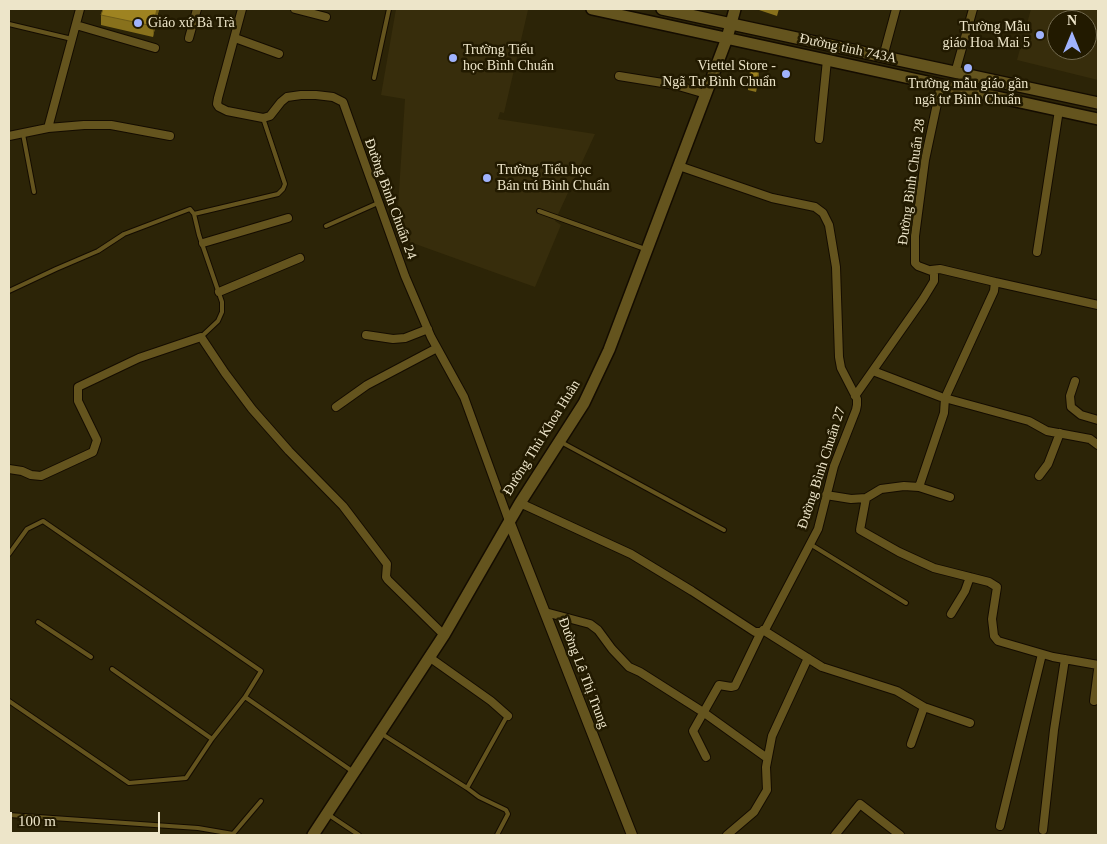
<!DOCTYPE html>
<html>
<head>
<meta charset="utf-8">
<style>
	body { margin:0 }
	#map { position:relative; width:1107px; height:844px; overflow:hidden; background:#2c2407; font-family:"Times New Roman",serif }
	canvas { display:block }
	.frame { position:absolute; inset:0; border:10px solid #ede5c9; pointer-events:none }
	.north { position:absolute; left:1047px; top:10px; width:50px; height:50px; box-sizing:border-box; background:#221a00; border:1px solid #736b50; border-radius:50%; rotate:0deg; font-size:14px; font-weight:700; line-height:20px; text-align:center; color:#ede5c9 }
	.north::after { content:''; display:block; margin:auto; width:18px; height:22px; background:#a0b3fd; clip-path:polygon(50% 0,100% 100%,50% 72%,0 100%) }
	.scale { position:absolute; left:10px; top:812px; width:150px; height:22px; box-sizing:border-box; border:2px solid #ede5c9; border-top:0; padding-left:6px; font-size:15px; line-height:18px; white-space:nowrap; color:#ede5c9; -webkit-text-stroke:4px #221a00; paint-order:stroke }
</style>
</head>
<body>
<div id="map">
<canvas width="1107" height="844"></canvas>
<div class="frame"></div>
<div class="north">N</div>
<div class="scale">100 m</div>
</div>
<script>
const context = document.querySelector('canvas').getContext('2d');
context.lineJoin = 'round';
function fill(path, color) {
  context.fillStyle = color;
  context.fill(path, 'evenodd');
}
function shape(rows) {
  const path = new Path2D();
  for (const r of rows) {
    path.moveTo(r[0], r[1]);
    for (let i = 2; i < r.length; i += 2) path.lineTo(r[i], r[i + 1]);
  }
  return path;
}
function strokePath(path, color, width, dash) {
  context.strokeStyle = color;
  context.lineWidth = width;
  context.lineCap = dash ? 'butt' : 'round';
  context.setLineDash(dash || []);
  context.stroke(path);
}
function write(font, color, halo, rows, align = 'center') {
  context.font = font + ' "Times New Roman",serif';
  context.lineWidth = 5;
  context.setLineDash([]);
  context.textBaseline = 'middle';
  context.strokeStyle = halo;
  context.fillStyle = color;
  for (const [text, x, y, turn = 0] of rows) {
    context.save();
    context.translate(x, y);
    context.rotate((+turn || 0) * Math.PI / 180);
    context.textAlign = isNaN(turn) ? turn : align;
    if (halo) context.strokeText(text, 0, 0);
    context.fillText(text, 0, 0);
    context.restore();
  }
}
const built = shape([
	[396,9,528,10,504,113,500,112,498,119,595,134,555,221,561,225,535,287,396,237,405,99,381,95],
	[1031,9,1098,9,1098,80,1017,60],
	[1057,20,1087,20,1087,50,1057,50]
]);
const service = shape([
	[9,24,72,39],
	[374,78,389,9],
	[23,134,34,192],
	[539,211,645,249],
	[194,214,278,194,283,189,285,184,263,118],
	[326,226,378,203],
	[9,291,56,269,98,251,124,234,190,209,194,214,199,235,222,302,222,312,218,321,201,337],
	[561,442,724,530],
	[810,544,906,603],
	[9,554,27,529,43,521,261,671,245,697,212,739,186,778,129,783,9,701],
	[38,622,91,657],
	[112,669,212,739],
	[245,697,352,771],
	[382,734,467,788,507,716],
	[467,788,479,797,506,810,508,814,497,835],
	[9,815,198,828,233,834,261,801],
	[329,815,359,835]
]);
const minor = shape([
	[242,9,218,98,217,104,219,107,227,111,263,118,270,116,281,102,287,97,301,95,316,95,333,97,343,102,405,276,431,337,464,397,509,521],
	[295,9,326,17],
	[76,25,155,48],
	[189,38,197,9],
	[235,38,279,54],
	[883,57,896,9],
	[955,73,973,9],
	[619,76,675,85,706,94],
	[48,128,84,125,111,125,170,136],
	[9,136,48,128,80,9],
	[819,139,827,60],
	[203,243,288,218],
	[1037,252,1059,110],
	[995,282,1098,305],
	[219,292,300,258],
	[366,335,393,339,405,338,428,329],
	[873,371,941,397,1029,421,1047,431,1090,439,1098,445],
	[1075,381,1070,396,1071,407,1081,415,1098,420],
	[855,396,923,299,934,281,934,272,918,266,915,263,915,236,925,160,941,85],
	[336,407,367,385,437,348],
	[9,469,22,471,31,475,41,476,93,452,97,440,78,401,78,387,139,358,201,337,225,373,252,409,289,451,343,506,387,564,386,577,388,580,444,635],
	[1039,476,1048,464,1060,433],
	[919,487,944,413,945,398,994,291,995,282,940,269,931,270],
	[826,495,851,499,866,498,881,489,904,486,919,487,950,497],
	[866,498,860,530,899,552,934,568,989,582,997,587,992,619,994,636,998,641,1053,657,1098,665],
	[520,503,631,554,692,591,755,632,761,632,766,628,818,529,834,466,856,410,857,405,857,399,841,368,839,357,836,267,829,225,823,213,815,207,772,198,679,166],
	[545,612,590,624,598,630,612,649,629,667,640,672,703,712,767,758],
	[951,614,965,591,970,577],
	[763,630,822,667,897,691,924,707,970,723],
	[429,657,491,701,508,716],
	[1094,701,1098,670],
	[911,744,924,707],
	[706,757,693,731,719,685,731,687,735,686,761,632],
	[1000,826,1042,654],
	[1043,830,1054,730,1065,659],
	[727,835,754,812,767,790,766,767,772,736,808,658],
	[835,835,860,804,900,835]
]);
const tertiary = shape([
	[509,521,632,835]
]);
const secondary = shape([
	[592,9,1098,119],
	[662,9,1098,103],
	[313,835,444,635,520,503,584,403,609,350,727,38,735,9]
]);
const wall = shape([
	[103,9,159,9,153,37,101,25,101,15],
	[756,9,779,9,777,16],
	[759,75,756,92,748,90,748,85]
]);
const shadedWall = shape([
	[157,9,159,9,153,37,153,26],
	[759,70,759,75,756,92,756,86]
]);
const building = shape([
	[103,9,157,9,153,26,101,15,103,9],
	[751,68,759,70,756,86,748,85,751,68]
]);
const markers = [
	[138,23,5,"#a0b3fd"],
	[1040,35,5,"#a0b3fd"],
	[453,58,5,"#a0b3fd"],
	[968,68,5,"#a0b3fd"],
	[786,74,5,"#a0b3fd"],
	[487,178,5,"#a0b3fd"]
];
const poiNames = [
	["Giáo xứ Bà Trà",148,23],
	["Trường Mẫu",1030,27,"right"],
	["giáo Hoa Mai 5",1030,43,"right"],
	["Trường Tiểu",463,50],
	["học Bình Chuẩn",463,66],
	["Viettel Store -",776,66,"right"],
	["Ngã Tư Bình Chuẩn",776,82,"right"],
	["Trường mẫu giáo gần",968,84,"center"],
	["ngã tư Bình Chuẩn",968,100,"center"],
	["Trường Tiểu học",497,170],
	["Bán trú Bình Chuẩn",497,186]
];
const streetNames = [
	["Đường tỉnh 743A",848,49,12],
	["Đường Bình Chuẩn 28",912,182,-82],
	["Đường Bình Chuẩn 24",390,199,70],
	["Đường Thủ Khoa Huân",542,438,-58],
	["Đường Bình Chuẩn 27",822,468,-72],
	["Đường Lê Thị Trung",583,673,69]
];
fill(built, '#372d0c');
strokePath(service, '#140c00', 6);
strokePath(minor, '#140c00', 10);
strokePath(tertiary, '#140c00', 12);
strokePath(secondary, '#140c00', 14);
strokePath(service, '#64541e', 4);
strokePath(minor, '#64541e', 8);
strokePath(tertiary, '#64541e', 10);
strokePath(secondary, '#64541e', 11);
fill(wall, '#88711c');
fill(shadedWall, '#6f5c17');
fill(building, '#9e8321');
strokePath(building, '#6f5c17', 1);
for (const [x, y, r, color] of markers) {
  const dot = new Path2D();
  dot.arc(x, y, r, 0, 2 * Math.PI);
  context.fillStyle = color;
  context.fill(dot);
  strokePath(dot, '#221a00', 2);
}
write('14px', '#ede5c9', '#221a00', poiNames, 'left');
write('14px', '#ede5c9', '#221a00', streetNames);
</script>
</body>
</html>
